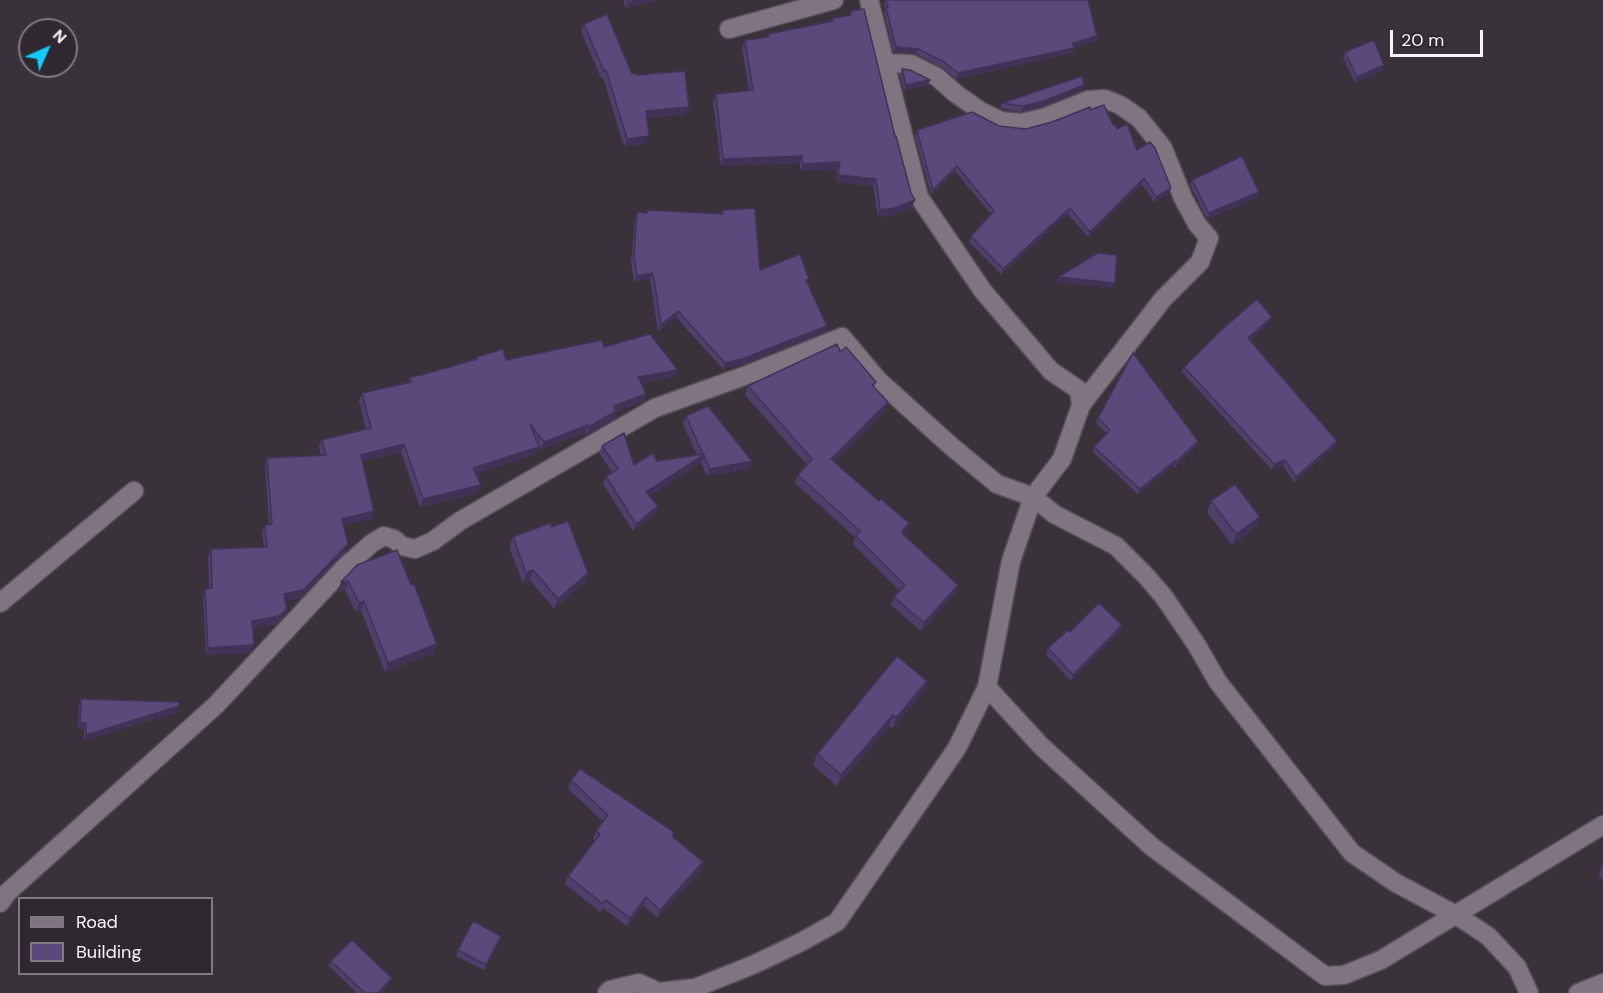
<!DOCTYPE html>
<html>
<head>
<meta charset="utf-8">
<style>
	body { margin:0 }
	#map { position:relative; width:1603px; height:993px; overflow:hidden; background:#3a323b; font-family:"DM Sans",sans-serif }
	canvas { display:block }
	.legend { position:absolute; left:18px; top:897px; width:195px; height:78px; box-sizing:border-box; background:#302831; border:2px solid #807981; margin:0; padding:8px 10px; list-style:none; font-size:18px; color:#f8f3f9 }
	.legend li { display:flex; align-items:center; gap:12px; height:30px }
	.legend b { width:30px; border:2px solid #807981 }
	.north { position:absolute; left:18px; top:18px; width:60px; height:60px; box-sizing:border-box; background:#302831; border:2px solid #807981; border-radius:50%; rotate:45deg; font-size:16px; font-weight:700; line-height:24px; text-align:center; color:#f8f3f9 }
	.north::after { content:''; display:block; margin:auto; width:21px; height:27px; background:#10cafa; clip-path:polygon(50% 0,100% 100%,50% 72%,0 100%) }
	.scale { position:absolute; left:1390px; top:30px; width:93px; height:27px; box-sizing:border-box; border:3px solid #f8f3f9; border-top:0; padding-left:8px; font-size:18px; line-height:21px; white-space:nowrap; color:#f8f3f9; -webkit-text-stroke:4px #302831; paint-order:stroke }
</style>
</head>
<body>
<div id="map">
<canvas width="1603" height="993"></canvas>
<ul class="legend">
<li><b style="height:8px;background:#7e7580"></b>Road</li>
<li><b style="height:16px;background:#5d487c"></b>Building</li>
</ul>
<div class="north">N</div>
<div class="scale">20 m</div>
</div>
<script>
const context = document.querySelector('canvas').getContext('2d');
context.lineJoin = 'round';
function shape(rows) {
  const path = new Path2D();
  for (const r of rows) {
    path.moveTo(r[0], r[1]);
    for (let i = 2; i < r.length; i += 2) path.lineTo(r[i], r[i + 1]);
  }
  return path;
}
function strokePath(path, color, width, dash) {
  context.strokeStyle = color;
  context.lineWidth = width;
  context.lineCap = dash ? 'butt' : 'round';
  context.setLineDash(dash || []);
  context.stroke(path);
}
function fill(path, color) {
  context.fillStyle = color;
  context.fill(path, 'evenodd');
}
const minor = shape([
	[729,29,834,0],
	[885,63,911,64,937,77,955,93,982,112,1001,121,1022,123,1046,117,1088,100,1105,99,1120,105,1139,118,1163,148,1183,198,1197,224,1209,238,1200,262,1163,299,1081,405],
	[0,603,134,491],
	[987,687,1041,746,1151,846,1325,976,1344,975,1381,960,1603,825],
	[0,903,8,892,216,705,345,567,372,543,384,536,394,539,402,546,415,549,433,541,460,521,655,408,744,376,842,337,878,380,951,446,997,484,1033,497,1054,514,1116,546,1147,577,1164,597,1196,644,1218,682,1352,853,1396,883,1456,915,1488,936,1517,967,1529,993],
	[607,993,610,990,639,983,658,992,695,988,755,964,801,942,837,922,957,748,987,687,1011,561,1033,497,1062,459,1081,405,1079,390,1051,371,983,291,919,197,869,0],
	[1578,993,1603,983]
]);
const wall = shape([
	[623,0,654,0,654,1,626,8],
	[886,0,1088,0,1097,36,1095,41,1074,48,1072,53,956,79,942,67,916,54,894,52,884,13,885,9,884,4],
	[851,11,912,207,893,215,878,217,873,186,836,182,837,170,800,171,800,163,721,166,713,101,716,94,749,91,742,48,745,40,767,37,768,34,831,21,832,18,849,16],
	[584,24,632,74,686,114,647,118,649,136,646,143,624,147,603,77,601,78,581,31],
	[1345,52,1384,65,1382,71,1355,83,1343,57],
	[902,69,928,85,904,91,900,75],
	[1084,85,1082,90,1043,106,1021,112,1000,108,1002,103],
	[1090,110,1113,125,1137,150,1171,188,1169,193,1154,202,1142,184,1088,237,1068,214,1001,274,969,242,971,236,991,214,955,171,931,195,915,136,917,130,999,126,1026,129,1052,122],
	[1192,180,1259,192,1258,197,1207,219,1190,185],
	[647,210,721,214,723,210,760,270,808,284,827,326,825,332,740,365,723,369,676,317,658,332,650,279,634,282,631,262,635,219,637,212,646,213],
	[1272,317,1270,322,1250,340,1337,441,1335,446,1294,482,1283,466,1272,470,1182,372,1184,367],
	[604,347,676,377,641,383,646,394,643,402,616,411,614,419,586,435,585,433,541,449,538,445,536,454,476,474,481,485,478,493,420,507,401,452,362,461,374,511,371,519,343,525,345,552,301,598,285,601,287,608,284,616,277,624,253,628,251,651,250,653,206,655,203,596,205,589,209,589,208,557,211,549,264,547,262,532,265,525,269,524,265,466,267,458,321,455,319,447,322,440,366,429,359,401,362,393,408,383,410,377,421,375,475,359,476,357,506,360],
	[840,352,876,382,874,387,888,402,885,410,834,462,879,501,909,523,907,531,903,535,958,585,955,593,921,631,891,605,894,597,900,591,853,544,855,537,795,483,798,475,807,465,745,395,748,386],
	[686,416,752,461,749,469,707,476,701,463,649,496,658,506,655,514,633,531,603,484,606,476,612,472,599,453,602,446,634,465,697,455,683,424],
	[1098,418,1196,446,1174,468,1173,466,1138,494,1093,452,1094,447,1107,434,1096,423],
	[1211,501,1256,527,1232,545,1207,512],
	[552,527,584,583,554,609,530,580,523,583,509,547,513,537],
	[357,565,434,653,385,672,361,610,356,612,345,590,337,592],
	[1122,625,1120,631,1071,681,1046,654,1048,648,1070,632],
	[927,681,923,692,892,728,889,726,837,786,813,765,817,754],
	[81,699,177,712,84,741,84,729,78,728,79,705],
	[571,780,674,832,673,837,703,862,701,870,657,918,643,905,627,926,603,908,600,912,565,884,568,876,595,841,593,839,596,831,603,821,568,789],
	[1602,866,1603,866,1603,883,1599,874],
	[499,942,484,970,456,956,458,950],
	[331,961,392,978,390,983,381,993,357,993,329,966]
]);
const shadedWall = shape([
	[639,0,654,0,654,1,626,8,628,3],
	[1097,36,1095,41,1074,48,1072,53,956,79,958,73],
	[896,47,918,49,916,54,894,52],
	[1384,65,1382,71,1355,83,1357,77],
	[930,80,928,85,904,91,906,85],
	[1084,85,1082,90,1043,106,1021,112,1023,106],
	[689,107,686,114,643,118,646,111],
	[649,136,646,143,624,147,627,139],
	[802,156,800,163,721,166,723,159],
	[840,162,837,170,800,171,803,164],
	[957,166,955,171,931,195,933,190],
	[838,175,876,179,873,186,836,182],
	[1144,178,1142,184,1088,237,1090,232],
	[1171,188,1169,193,1154,202,1156,197],
	[1259,192,1258,197,1207,219,1209,213],
	[915,200,912,207,893,215,878,217,880,210],
	[1070,208,1068,214,1001,274,1003,269],
	[653,273,650,279,634,282,637,276],
	[1058,277,1115,283,1113,288,1056,283],
	[678,311,676,317,658,332,661,325],
	[1272,317,1270,322,1246,343,1248,338],
	[827,326,825,332,740,365,723,369,725,363],
	[678,370,676,377,636,384,638,377],
	[646,394,643,402,612,413,614,406],
	[888,402,885,410,828,467,831,459],
	[616,411,614,419,586,435,589,427],
	[588,425,585,433,541,449,544,442],
	[1198,441,1196,446,1174,468,1176,462],
	[1337,441,1335,446,1294,482,1296,477],
	[404,444,401,452,358,462,361,455],
	[539,447,536,454,471,476,473,468],
	[704,455,701,463,643,500,646,492],
	[1285,460,1283,466,1272,470,1274,464],
	[752,461,749,469,707,476,710,469],
	[1175,461,1173,466,1138,494,1140,489],
	[481,485,478,493,420,507,423,499],
	[658,506,655,514,633,531,636,524],
	[374,511,371,519,339,526,342,519],
	[1260,517,1256,527,1232,545,1236,534],
	[909,523,907,531,899,540,902,532],
	[348,544,345,552,301,598,281,601,284,594],
	[533,570,530,580,523,583,526,573],
	[588,573,584,583,554,609,558,599],
	[348,581,345,590,337,592,341,582],
	[958,585,955,593,921,631,924,623],
	[364,601,361,610,356,612,359,603],
	[287,608,284,616,277,624,250,628,252,621],
	[1122,625,1120,631,1071,681,1073,675],
	[254,643,250,653,206,655,208,648],
	[437,644,434,653,385,672,388,663],
	[927,681,923,692,892,728,896,718],
	[179,706,177,712,84,741,86,735],
	[893,715,889,726,837,786,841,775],
	[80,723,86,723,84,729,78,728],
	[703,862,701,870,657,918,660,910],
	[646,897,643,905,627,926,630,918],
	[392,978,390,983,381,993,378,993]
]);
const building = shape([
	[627,0,639,0,628,3,627,0],
	[886,0,1088,0,1097,36,1073,43,1074,48,958,73,944,62,918,49,896,47,886,8,888,7,886,0],
	[864,9,895,136,896,136,911,193,915,200,895,208,880,210,876,179,838,175,840,162,803,164,802,156,723,159,716,94,753,90,745,40,769,37,768,34,833,21,832,18,851,15,851,11,864,9],
	[607,14,632,74,635,73,636,75,685,71,689,107,646,111,649,136,627,139,606,70,604,71,584,24,607,14],
	[1374,40,1384,65,1357,77,1345,52,1374,40],
	[902,69,910,70,930,80,906,85,902,69],
	[1082,76,1084,85,1044,101,1023,106,1002,103,1082,76],
	[1104,105,1113,125,1115,124,1117,129,1127,124,1137,150,1150,142,1155,148,1171,188,1156,197,1144,178,1090,232,1070,208,1003,269,971,236,994,211,957,166,933,190,917,130,972,112,999,126,1026,129,1052,122,1090,107,1090,110,1104,105],
	[1242,156,1259,192,1209,213,1192,180,1242,156],
	[755,208,760,270,800,254,809,279,806,280,827,326,742,359,725,363,678,311,661,325,653,273,637,276,634,256,637,212,647,213,647,210,723,214,723,210,755,208],
	[1098,253,1117,255,1115,283,1058,277,1098,253],
	[1257,299,1272,317,1248,338,1337,441,1296,477,1285,460,1274,464,1184,367,1219,332,1257,299],
	[650,334,678,370,638,377,646,394,614,406,616,411,589,427,588,425,544,442,530,424,539,447,473,468,481,485,423,499,404,444,361,455,374,511,342,519,348,544,303,590,284,594,287,608,279,616,252,621,254,643,252,645,208,648,205,589,212,588,211,549,267,547,265,525,272,524,267,458,326,455,322,440,371,428,362,393,411,382,410,377,421,375,477,359,476,357,503,349,506,360,602,340,604,347,650,334],
	[837,344,840,352,846,347,876,382,872,385,888,402,831,459,879,501,881,499,909,523,902,532,903,534,958,585,924,623,894,597,905,585,856,536,860,531,798,475,812,459,748,386,837,344],
	[1133,353,1198,441,1176,462,1175,461,1140,489,1094,447,1110,430,1098,418,1133,353],
	[708,406,752,461,710,469,704,455,646,492,658,506,636,524,606,476,618,469,602,446,624,433,634,465,653,453,657,461,703,454,686,416,708,406],
	[1235,484,1260,517,1236,534,1211,501,1235,484],
	[568,521,588,573,558,599,533,570,526,573,513,537,550,523,552,527,568,521],
	[397,550,411,585,414,584,437,644,388,663,364,601,359,603,348,581,341,582,357,565,397,550],
	[1099,603,1122,625,1073,675,1048,648,1068,630,1070,632,1099,603],
	[897,656,927,681,896,718,893,715,841,775,817,754,897,656],
	[81,699,179,702,179,706,86,735,86,723,80,723,81,699],
	[580,769,674,832,672,836,703,862,660,910,646,897,630,918,606,900,603,904,568,876,600,834,596,831,608,815,571,780,580,769],
	[473,921,501,936,486,965,458,950,473,921],
	[352,940,392,978,378,993,365,993,331,961,352,940]
]);
strokePath(minor, '#554e56', 21);
strokePath(minor, '#7e7580', 18);
fill(wall, '#503e6b');
fill(shadedWall, '#413257');
fill(building, '#5d487c');
strokePath(building, '#413257', 1.5);
</script>
</body>
</html>
